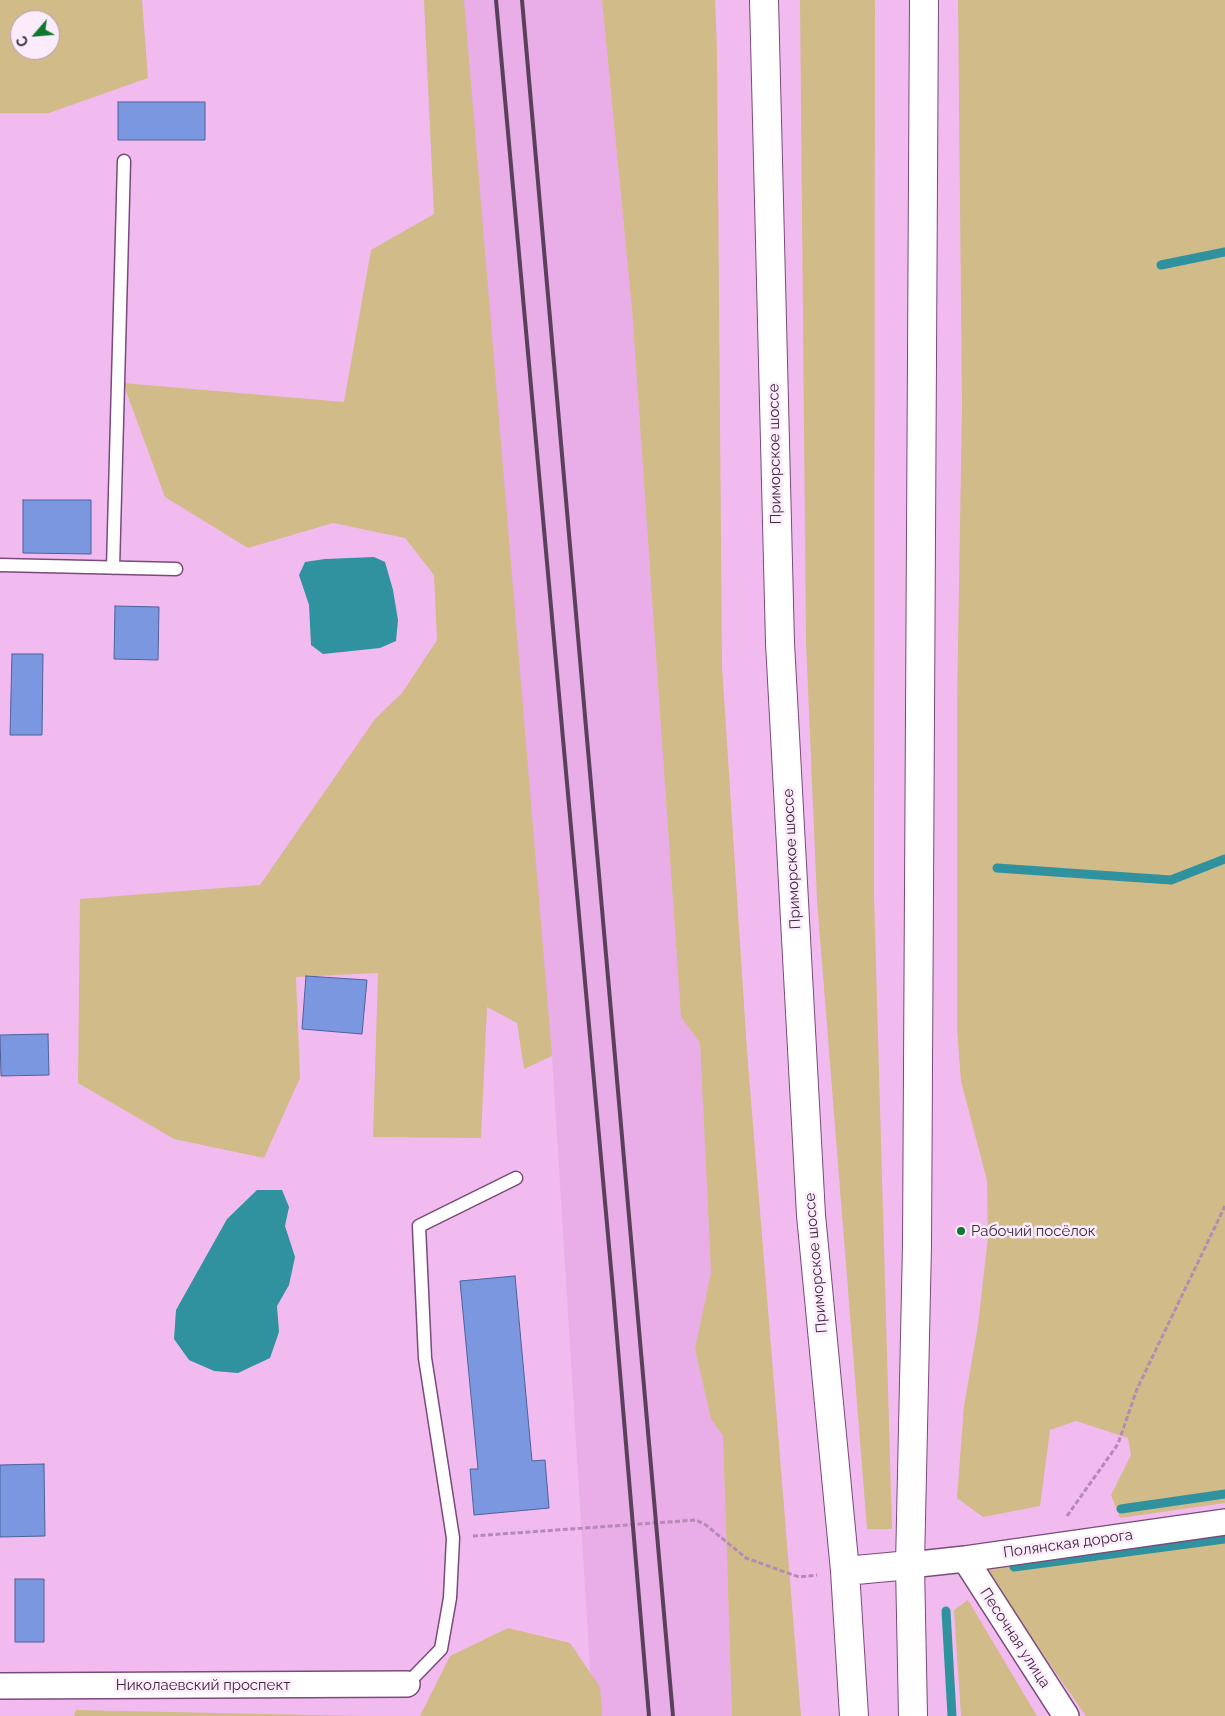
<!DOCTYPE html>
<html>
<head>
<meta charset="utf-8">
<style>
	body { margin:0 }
	#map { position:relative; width:1225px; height:1716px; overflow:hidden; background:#f2bbf0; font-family:Raleway,sans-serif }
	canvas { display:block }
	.north { position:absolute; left:10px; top:10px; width:50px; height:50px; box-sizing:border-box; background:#fcebfb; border:1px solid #b09eb0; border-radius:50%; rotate:243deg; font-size:14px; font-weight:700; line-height:20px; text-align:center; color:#3f2a3f }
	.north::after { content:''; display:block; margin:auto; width:18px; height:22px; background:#0c792d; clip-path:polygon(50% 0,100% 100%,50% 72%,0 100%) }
</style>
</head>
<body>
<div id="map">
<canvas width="1225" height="1716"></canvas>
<div class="north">С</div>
</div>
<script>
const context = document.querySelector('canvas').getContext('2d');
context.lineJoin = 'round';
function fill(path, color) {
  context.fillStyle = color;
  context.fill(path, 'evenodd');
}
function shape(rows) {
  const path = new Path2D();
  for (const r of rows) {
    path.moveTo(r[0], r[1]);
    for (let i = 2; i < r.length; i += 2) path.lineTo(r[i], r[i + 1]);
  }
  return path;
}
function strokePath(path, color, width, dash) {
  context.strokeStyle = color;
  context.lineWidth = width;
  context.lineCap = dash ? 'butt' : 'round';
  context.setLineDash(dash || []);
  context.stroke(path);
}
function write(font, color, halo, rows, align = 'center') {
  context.font = font + ' Raleway,sans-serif';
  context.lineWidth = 5;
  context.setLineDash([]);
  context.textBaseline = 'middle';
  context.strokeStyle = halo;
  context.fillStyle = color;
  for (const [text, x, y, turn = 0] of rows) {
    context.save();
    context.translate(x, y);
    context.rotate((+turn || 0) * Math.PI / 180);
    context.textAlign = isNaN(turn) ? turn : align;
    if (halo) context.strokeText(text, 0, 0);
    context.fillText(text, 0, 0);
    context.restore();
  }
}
const built = shape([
	[447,0,602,0,632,310,681,1017,700,1043,711,1272,695,1349,711,1419,723,1436,732,1716,593,1716,552,1056,500,1002]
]);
const green = shape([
	[0,0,142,0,148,78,49,113,0,113],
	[20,20,50,20,50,50,20,50],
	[424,0,464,0,552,1056,524,1069,517,1023,487,1007,481,1138,373,1137,378,973,296,977,300,1078,264,1158,174,1139,78,1083,80,899,260,885,375,719,402,693,437,640,434,575,405,538,333,523,248,548,165,497,123,383,344,402,371,250,434,214],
	[602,0,715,0,717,51,722,666,747,1051,801,1716,732,1716,723,1436,711,1419,695,1349,711,1272,700,1043,681,1017,632,310],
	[800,0,875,0,874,896,892,1529,867,1529,817,900,806,642],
	[958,0,1225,0,1225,1503,1120,1518,1111,1495,1131,1455,1128,1438,1076,1421,1050,1430,1040,1506,983,1517,957,1498,964,1406,978,1325,988,1237,987,1181,961,1081,957,1029,957,704,962,406],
	[1225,1534,1225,1716,1086,1716,982,1567],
	[968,1600,1037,1716,961,1716,954,1610],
	[508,1628,570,1643,600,1687,602,1716,420,1716,450,1656],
	[76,1710,362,1716,74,1716]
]);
const water = shape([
	[374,557,385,562,393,590,398,620,396,641,380,648,323,654,311,645,309,605,299,575,305,562,325,559],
	[257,1190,282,1190,289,1207,285,1226,295,1257,289,1285,277,1306,279,1332,270,1358,238,1373,214,1371,189,1360,174,1339,176,1310,227,1219]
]);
const stream = shape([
	[1161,265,1225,252],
	[997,868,1171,880,1225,859],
	[1121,1509,1225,1494],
	[1014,1567,1225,1539],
	[946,1611,952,1716]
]);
const building = shape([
	[118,102,205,102,205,140,118,140,118,102],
	[23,500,91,500,91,554,23,553,23,500],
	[115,606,159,607,158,660,114,659,115,606],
	[12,654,43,654,42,735,10,735,12,654],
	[306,976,367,980,362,1034,302,1029,306,976],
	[48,1034,49,1075,1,1076,0,1035,48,1034],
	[515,1276,532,1461,545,1460,549,1508,474,1515,470,1469,478,1469,460,1281,515,1276],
	[44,1464,45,1536,0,1537,0,1465,44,1464],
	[15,1579,44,1579,44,1642,15,1642,15,1579]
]);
const path = shape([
	[1067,1516,1118,1444,1137,1389,1225,1206],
	[473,1536,696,1520,706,1525,746,1558,799,1577,817,1575]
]);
const lane = shape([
	[0,565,176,569],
	[113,568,124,161],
	[407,1684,441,1649,450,1598,453,1538,425,1358,419,1226,516,1178]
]);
const street = shape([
	[965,1559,1066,1716],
	[910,1565,965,1559,1225,1522],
	[0,1686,407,1684]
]);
const primary = shape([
	[764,0,780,643,811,1215,845,1571,854,1716],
	[845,1571,910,1565],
	[913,1716,910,1565,917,1245,924,0]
]);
const rail = shape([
	[496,0,613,1290,649,1716],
	[522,0,673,1716]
]);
const markers = [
	[961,1231,5,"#0c792d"]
];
const streetNames = [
	["Приморское шоссе",775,454,-91],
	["Приморское шоссе",792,859,-93],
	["Приморское шоссе",816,1263,-95],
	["Полянская дорога",1068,1544,-8],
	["Песочная улица",1015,1638,57],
	["Николаевский проспект",203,1685]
];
const poiNames = [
	["Рабочий посёлок",971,1231]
];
fill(built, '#e9ade8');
fill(green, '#d1bb88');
fill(water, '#2f929e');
strokePath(stream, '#2f929e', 9);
fill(building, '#7b97e0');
strokePath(building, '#4d629a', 1);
strokePath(lane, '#7a4a7a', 15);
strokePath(street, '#7a4a7a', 28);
strokePath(primary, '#7a4a7a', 30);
strokePath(path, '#b58ab4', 3, [5, 2.5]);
strokePath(lane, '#fff', 12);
strokePath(street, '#fff', 25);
strokePath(primary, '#fff', 28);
strokePath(rail, '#5a405a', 4);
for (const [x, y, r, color] of markers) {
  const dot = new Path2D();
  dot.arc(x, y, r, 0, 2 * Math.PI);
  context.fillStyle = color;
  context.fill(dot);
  strokePath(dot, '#fcebfb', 2);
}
write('15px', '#3f2a3f', '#fcebfb', streetNames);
write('15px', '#3f2a3f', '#fcebfb', poiNames, 'left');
</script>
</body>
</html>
